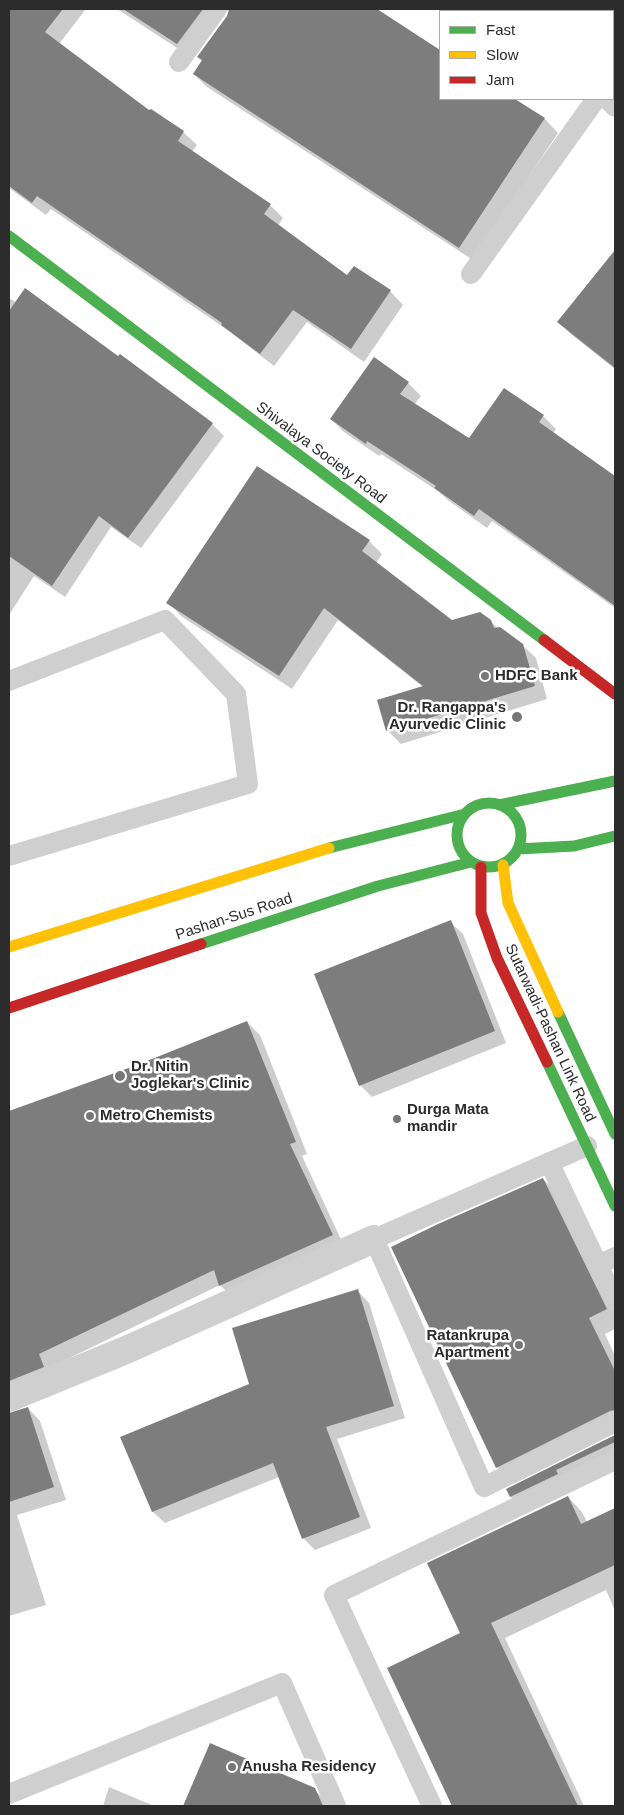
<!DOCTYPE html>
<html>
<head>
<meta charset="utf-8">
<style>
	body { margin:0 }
	#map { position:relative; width:624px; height:1815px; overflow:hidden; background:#fff; font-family:Helvetica,sans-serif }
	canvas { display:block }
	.frame { position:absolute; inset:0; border:10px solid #2c2c2c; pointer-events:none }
	.legend { position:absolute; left:439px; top:10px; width:175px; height:90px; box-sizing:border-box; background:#fff; border:1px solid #ababab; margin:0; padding:6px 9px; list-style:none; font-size:15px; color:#2c2c2c }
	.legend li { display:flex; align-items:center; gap:10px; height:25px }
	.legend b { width:25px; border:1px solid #ababab }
</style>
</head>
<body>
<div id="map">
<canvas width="624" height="1815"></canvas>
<div class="frame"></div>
<ul class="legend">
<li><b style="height:6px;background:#4caf50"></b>Fast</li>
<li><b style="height:6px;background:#ffc107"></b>Slow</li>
<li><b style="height:6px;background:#c62828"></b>Jam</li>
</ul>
</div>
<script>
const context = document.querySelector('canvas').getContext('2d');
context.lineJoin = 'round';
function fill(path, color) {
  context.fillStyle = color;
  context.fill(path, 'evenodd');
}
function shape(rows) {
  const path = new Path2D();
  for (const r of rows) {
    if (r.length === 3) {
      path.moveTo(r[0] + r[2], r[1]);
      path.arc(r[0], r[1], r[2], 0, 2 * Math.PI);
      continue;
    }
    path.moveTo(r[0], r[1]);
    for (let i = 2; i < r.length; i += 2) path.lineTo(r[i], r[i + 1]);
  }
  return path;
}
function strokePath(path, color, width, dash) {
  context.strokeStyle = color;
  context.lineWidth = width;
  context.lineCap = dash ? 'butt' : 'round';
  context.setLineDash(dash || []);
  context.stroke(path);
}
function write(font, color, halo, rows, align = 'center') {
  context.font = font + ' Helvetica,sans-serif';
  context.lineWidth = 5;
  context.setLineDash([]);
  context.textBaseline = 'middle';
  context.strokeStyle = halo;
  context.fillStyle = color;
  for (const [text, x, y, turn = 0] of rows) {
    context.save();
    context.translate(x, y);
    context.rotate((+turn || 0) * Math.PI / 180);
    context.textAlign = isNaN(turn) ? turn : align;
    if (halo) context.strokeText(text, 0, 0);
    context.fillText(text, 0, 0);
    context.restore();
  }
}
const shadow = shape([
	[9,9,86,9,59,44,150,112,183,132,197,145,192,152,270,205,283,218,278,226,347,277,390,291,403,305,364,362,307,322,274,366,229,331,51,209,46,215,9,188],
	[117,9,375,9,440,51,440,99,513,99,545,119,558,133,473,260,207,87,194,74,202,61,199,57,228,16,230,10,226,11,191,57],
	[615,252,615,369,572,335,559,322],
	[9,298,212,424,224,436,141,548,111,527,65,597,34,576,9,615],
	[408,383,421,396,414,405,469,440,543,416,556,429,553,434,615,478,615,608,492,521,487,528,449,501,438,491,381,454,379,456,344,432,331,419],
	[369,541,382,554,376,563,451,622,490,621,498,628,522,645,536,658,547,699,401,744,388,731,378,700,423,687,338,620,292,689,181,616,168,602],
	[450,922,463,934,506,1043,372,1097,360,1085],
	[247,1022,260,1035,307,1154,302,1156,345,1248,233,1298,220,1285,51,1367,9,1402,9,1112,137,1066],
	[543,1179,560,1196,615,1311,615,1329,605,1334,615,1356,615,1433,513,1484,497,1467],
	[358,1291,369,1303,405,1418,337,1439,371,1528,315,1550,303,1538,279,1477,165,1523,153,1512,122,1438,250,1385],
	[28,1408,40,1421,66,1500,17,1515,46,1605,9,1616,9,1414],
	[615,1436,615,1466,527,1513,511,1497,508,1490],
	[568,1497,582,1512,587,1522,615,1509,615,1611,606,1590,505,1638,584,1806,453,1806,389,1669,462,1634],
	[211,1745,315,1790,331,1806,184,1806],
	[109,1787,154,1806,103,1806]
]);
const building = shape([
	[9,9,63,9,45,32,149,110,151,109,184,131,178,141,271,204,264,214,347,275,354,266,391,290,351,349,293,310,260,354,221,325,222,323,37,196,32,203,9,186],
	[123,9,203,9,177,44],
	[229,9,377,9,440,50,440,99,515,99,545,118,459,248,193,74,202,60,197,57,227,16],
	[615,250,615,368,557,322],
	[25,288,118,356,120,354,213,423,128,538,99,516,52,586,9,556,9,311],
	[374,357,409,382,400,394,469,438,504,388,544,415,539,422,615,476,615,606,479,509,474,516,434,488,436,486,367,441,366,444,330,419],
	[257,466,370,540,362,551,452,620,480,612,491,620,494,628,500,627,523,644,535,686,386,731,377,700,423,686,324,608,279,676,166,603],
	[451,920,495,1031,359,1086,314,974],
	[247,1021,296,1142,290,1144,333,1235,219,1286,214,1270,39,1354,44,1367,9,1381,9,1111,137,1065],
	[543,1178,607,1309,589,1318,615,1371,615,1410,610,1411,496,1468,391,1247,438,1224],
	[358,1289,394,1406,326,1427,360,1517,302,1539,273,1463,152,1512,120,1437,249,1384,232,1328],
	[28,1407,54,1487,9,1502,9,1413],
	[615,1435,615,1442,556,1470,558,1474,510,1497,506,1489],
	[568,1496,581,1524,615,1508,615,1565,491,1623,578,1806,452,1806,387,1668,460,1633,427,1563],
	[210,1743,315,1788,323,1806,183,1806]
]);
const lane = shape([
	[472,9,476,11],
	[179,62,217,9],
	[607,99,615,107],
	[471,274,596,99],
	[9,681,165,620,236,694,248,784,9,856],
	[587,1146,374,1239,484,1487,615,1422],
	[549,1162,598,1265,615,1257],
	[598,1265,615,1301],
	[9,1794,282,1683,336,1806],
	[432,1806,334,1595,615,1460]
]);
const street = shape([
	[9,1398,126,1350,374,1239]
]);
const fast = shape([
	[9,236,544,640],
	[489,835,32],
	[499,805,615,781],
	[329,848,465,814],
	[518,849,574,846,615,836],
	[201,944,378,886,471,862],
	[558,1012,615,1134],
	[547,1062,615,1206]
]);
const slow = shape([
	[503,865,508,903,558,1012],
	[9,947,329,848]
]);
const jam = shape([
	[544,640,615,694],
	[481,867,481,913,497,958,547,1062],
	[9,1008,201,944]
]);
const markers = [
	[485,676,5,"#767676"],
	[517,717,6,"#767676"],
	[120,1076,6,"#767676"],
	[90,1116,5,"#767676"],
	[397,1119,5,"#767676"],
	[519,1345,5,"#767676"],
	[232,1767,5,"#767676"]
];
const streetNames = [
	["Shivalaya Society Road",321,453,37],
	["Pashan-Sus Road",234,917,-18],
	["Sutarwadi-Pashan Link Road",550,1033,65]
];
const poiNames = [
	["HDFC Bank",495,676],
	["Dr. Rangappa's",506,708,"right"],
	["Ayurvedic Clinic",506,725,"right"],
	["Dr. Nitin",131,1067],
	["Joglekar's Clinic",131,1084],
	["Durga Mata",407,1110],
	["mandir",407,1127],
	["Metro Chemists",100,1116],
	["Ratankrupa",509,1336,"right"],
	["Apartment",509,1353,"right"],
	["Anusha Residency",242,1767]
];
fill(shadow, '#0003');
fill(building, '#7d7d7d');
strokePath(lane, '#cfcfcf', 20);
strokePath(street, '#cfcfcf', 28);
strokePath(fast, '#4caf50', 11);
strokePath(slow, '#ffc107', 11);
strokePath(jam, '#c62828', 11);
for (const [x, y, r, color] of markers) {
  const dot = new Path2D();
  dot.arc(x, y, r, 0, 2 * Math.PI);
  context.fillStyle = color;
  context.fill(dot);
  strokePath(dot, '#fff', 2);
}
write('15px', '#2c2c2c', '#fff', streetNames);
write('bold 15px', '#2c2c2c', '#fff', poiNames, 'left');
</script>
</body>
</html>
